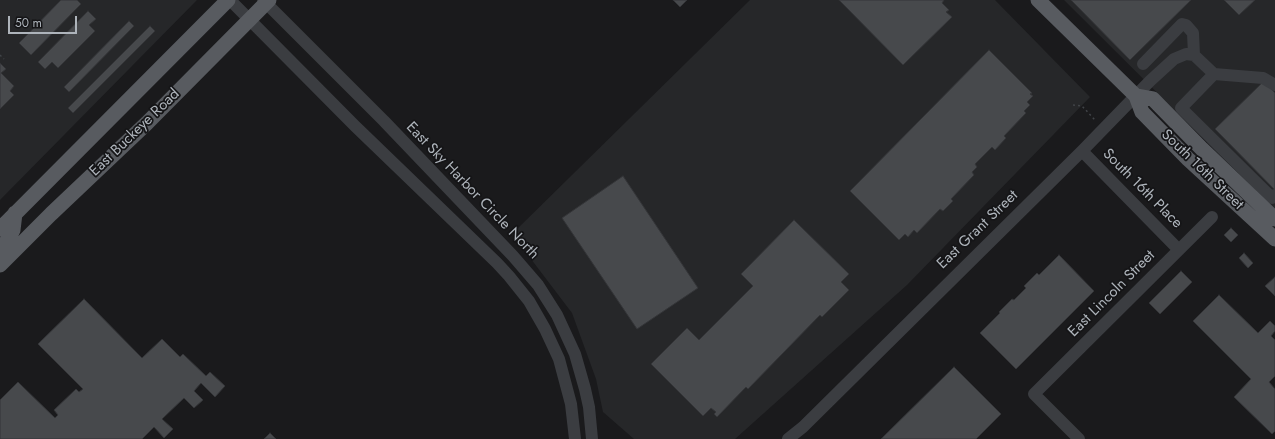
<!DOCTYPE html>
<html>
<head>
<meta charset="utf-8">
<style>
	body { margin:0 }
	#map { position:relative; width:1275px; height:439px; overflow:hidden; background:#1a1a1c; font-family:Jost,sans-serif }
	canvas { display:block }
	.scale { position:absolute; left:8px; top:16px; width:69px; height:18px; box-sizing:border-box; border:2px solid #aeb4bb; border-top:0; padding-left:5px; font-size:12px; line-height:14px; white-space:nowrap; color:#aeb4bb; -webkit-text-stroke:3px #151517; paint-order:stroke }
</style>
</head>
<body>
<div id="map">
<canvas width="1275" height="439"></canvas>
<div class="scale">50 m</div>
</div>
<script>
const context = document.querySelector('canvas').getContext('2d');
context.lineJoin = 'round';
function fill(path, color) {
  context.fillStyle = color;
  context.fill(path, 'evenodd');
}
function shape(rows) {
  const path = new Path2D();
  for (const r of rows) {
    path.moveTo(r[0], r[1]);
    for (let i = 2; i < r.length; i += 2) path.lineTo(r[i], r[i + 1]);
  }
  return path;
}
function strokePath(path, color, width, dash) {
  context.strokeStyle = color;
  context.lineWidth = width;
  context.lineCap = dash ? 'butt' : 'round';
  context.setLineDash(dash || []);
  context.stroke(path);
}
function write(font, color, halo, rows, align = 'center') {
  context.font = font + ' Jost,sans-serif';
  context.lineWidth = 3.5;
  context.setLineDash([]);
  context.textBaseline = 'middle';
  context.strokeStyle = halo;
  context.fillStyle = color;
  for (const [text, x, y, turn = 0] of rows) {
    context.save();
    context.translate(x, y);
    context.rotate((+turn || 0) * Math.PI / 180);
    context.textAlign = isNaN(turn) ? turn : align;
    if (halo) context.strokeText(text, 0, 0);
    context.fillText(text, 0, 0);
    context.restore();
  }
}
const built = shape([
	[0,0,197,0,0,200],
	[750,0,995,0,1090,97,907,285,735,439,634,439,603,412,596,379,572,313,512,234],
	[1064,0,1275,0,1275,210]
]);
const building = shape([
	[61,0,77,0,81,4,31,55,19,43,61,0],
	[673,0,687,0,680,7,673,0],
	[839,0,944,0,942,3,949,10,946,12,952,17,903,65,839,0],
	[1071,0,1191,0,1130,60,1071,0],
	[1224,0,1255,0,1239,15,1224,0],
	[88,11,96,19,89,25,95,31,58,68,52,62,45,69,38,62,88,11],
	[129,21,134,26,69,92,64,87,129,21],
	[150,26,155,31,73,113,68,108,150,26],
	[989,50,1032,93,1030,94,1033,96,1027,102,1030,105,1024,111,1026,113,1004,136,1006,138,995,150,992,147,975,164,977,167,972,172,974,175,951,199,953,201,943,211,940,209,917,233,914,230,908,237,905,234,899,240,850,191,989,50],
	[0,63,6,69,1,73,14,86,10,91,14,95,0,109,0,63],
	[1264,81,1275,93,1275,190,1215,129,1264,81],
	[623,176,698,288,637,329,562,218,623,176],
	[794,220,849,274,841,282,849,290,822,317,820,315,748,389,746,387,717,417,714,414,716,412,711,408,703,416,651,364,687,328,699,340,753,286,741,274,794,220],
	[1231,228,1238,235,1231,242,1224,235,1231,228],
	[1244,253,1253,263,1248,268,1239,258,1244,253],
	[1059,255,1094,291,1016,369,980,333,1000,313,999,312,1012,299,1014,300,1026,288,1024,286,1037,273,1039,275,1059,255],
	[1181,271,1192,282,1160,314,1149,303,1181,271],
	[1275,277,1275,296,1265,286,1275,277],
	[1219,295,1258,333,1270,321,1275,326,1275,331,1271,336,1275,340,1275,376,1269,382,1275,389,1275,431,1272,434,1234,397,1251,379,1193,321,1219,295],
	[84,299,142,358,162,339,180,357,183,354,206,376,210,372,225,386,215,397,201,383,194,391,203,400,194,408,184,398,162,419,173,429,164,438,154,427,142,439,0,439,0,400,18,382,55,418,58,415,54,410,76,389,79,392,83,389,38,344,84,299],
	[954,367,1001,414,976,439,881,439,954,367],
	[270,433,276,439,264,439,270,433]
]);
const path = shape([
	[0,55,4,59],
	[1073,105,1082,106,1095,120]
]);
const minor = shape([
	[230,0,355,126,497,263,509,276,529,301,545,329,559,359,571,404,575,439],
	[263,0,384,121,513,256,538,285,557,315,575,354,585,389,589,407,592,439],
	[1143,64,1182,24,1186,25,1193,33,1194,55,1214,74,1263,78,1275,85],
	[1214,74,1181,108,1272,198,1275,195],
	[1082,151,1179,250],
	[788,439,803,427,1082,151,1150,81,1174,59,1186,54,1194,55],
	[1079,439,1034,394,1212,217]
]);
const major = shape([
	[1038,0,1136,96,1142,112,1188,159,1275,239],
	[1136,96,1153,99,1202,149,1275,219],
	[0,229,228,0],
	[0,250,9,238,13,230,15,213],
	[0,265,51,214,147,123,269,0]
]);
const streetNames = [
	["East Buckeye Road",135,133,-44],
	["South 16th Street",1202,170,44],
	["South 16th Place",1142,189,45],
	["East Sky Harbor Circle North",472,191,46],
	["East Grant Street",978,230,-44],
	["East Lincoln Street",1112,294,-45]
];
fill(built, '#262729');
fill(building, '#47494c');
strokePath(building, '#343538', 1);
strokePath(path, '#414448', 1.5, [2, 3]);
strokePath(minor, '#3b3d41', 12);
strokePath(major, '#585b60', 15);
write('15px', '#aeb4bb', '#151517', streetNames);
</script>
</body>
</html>
